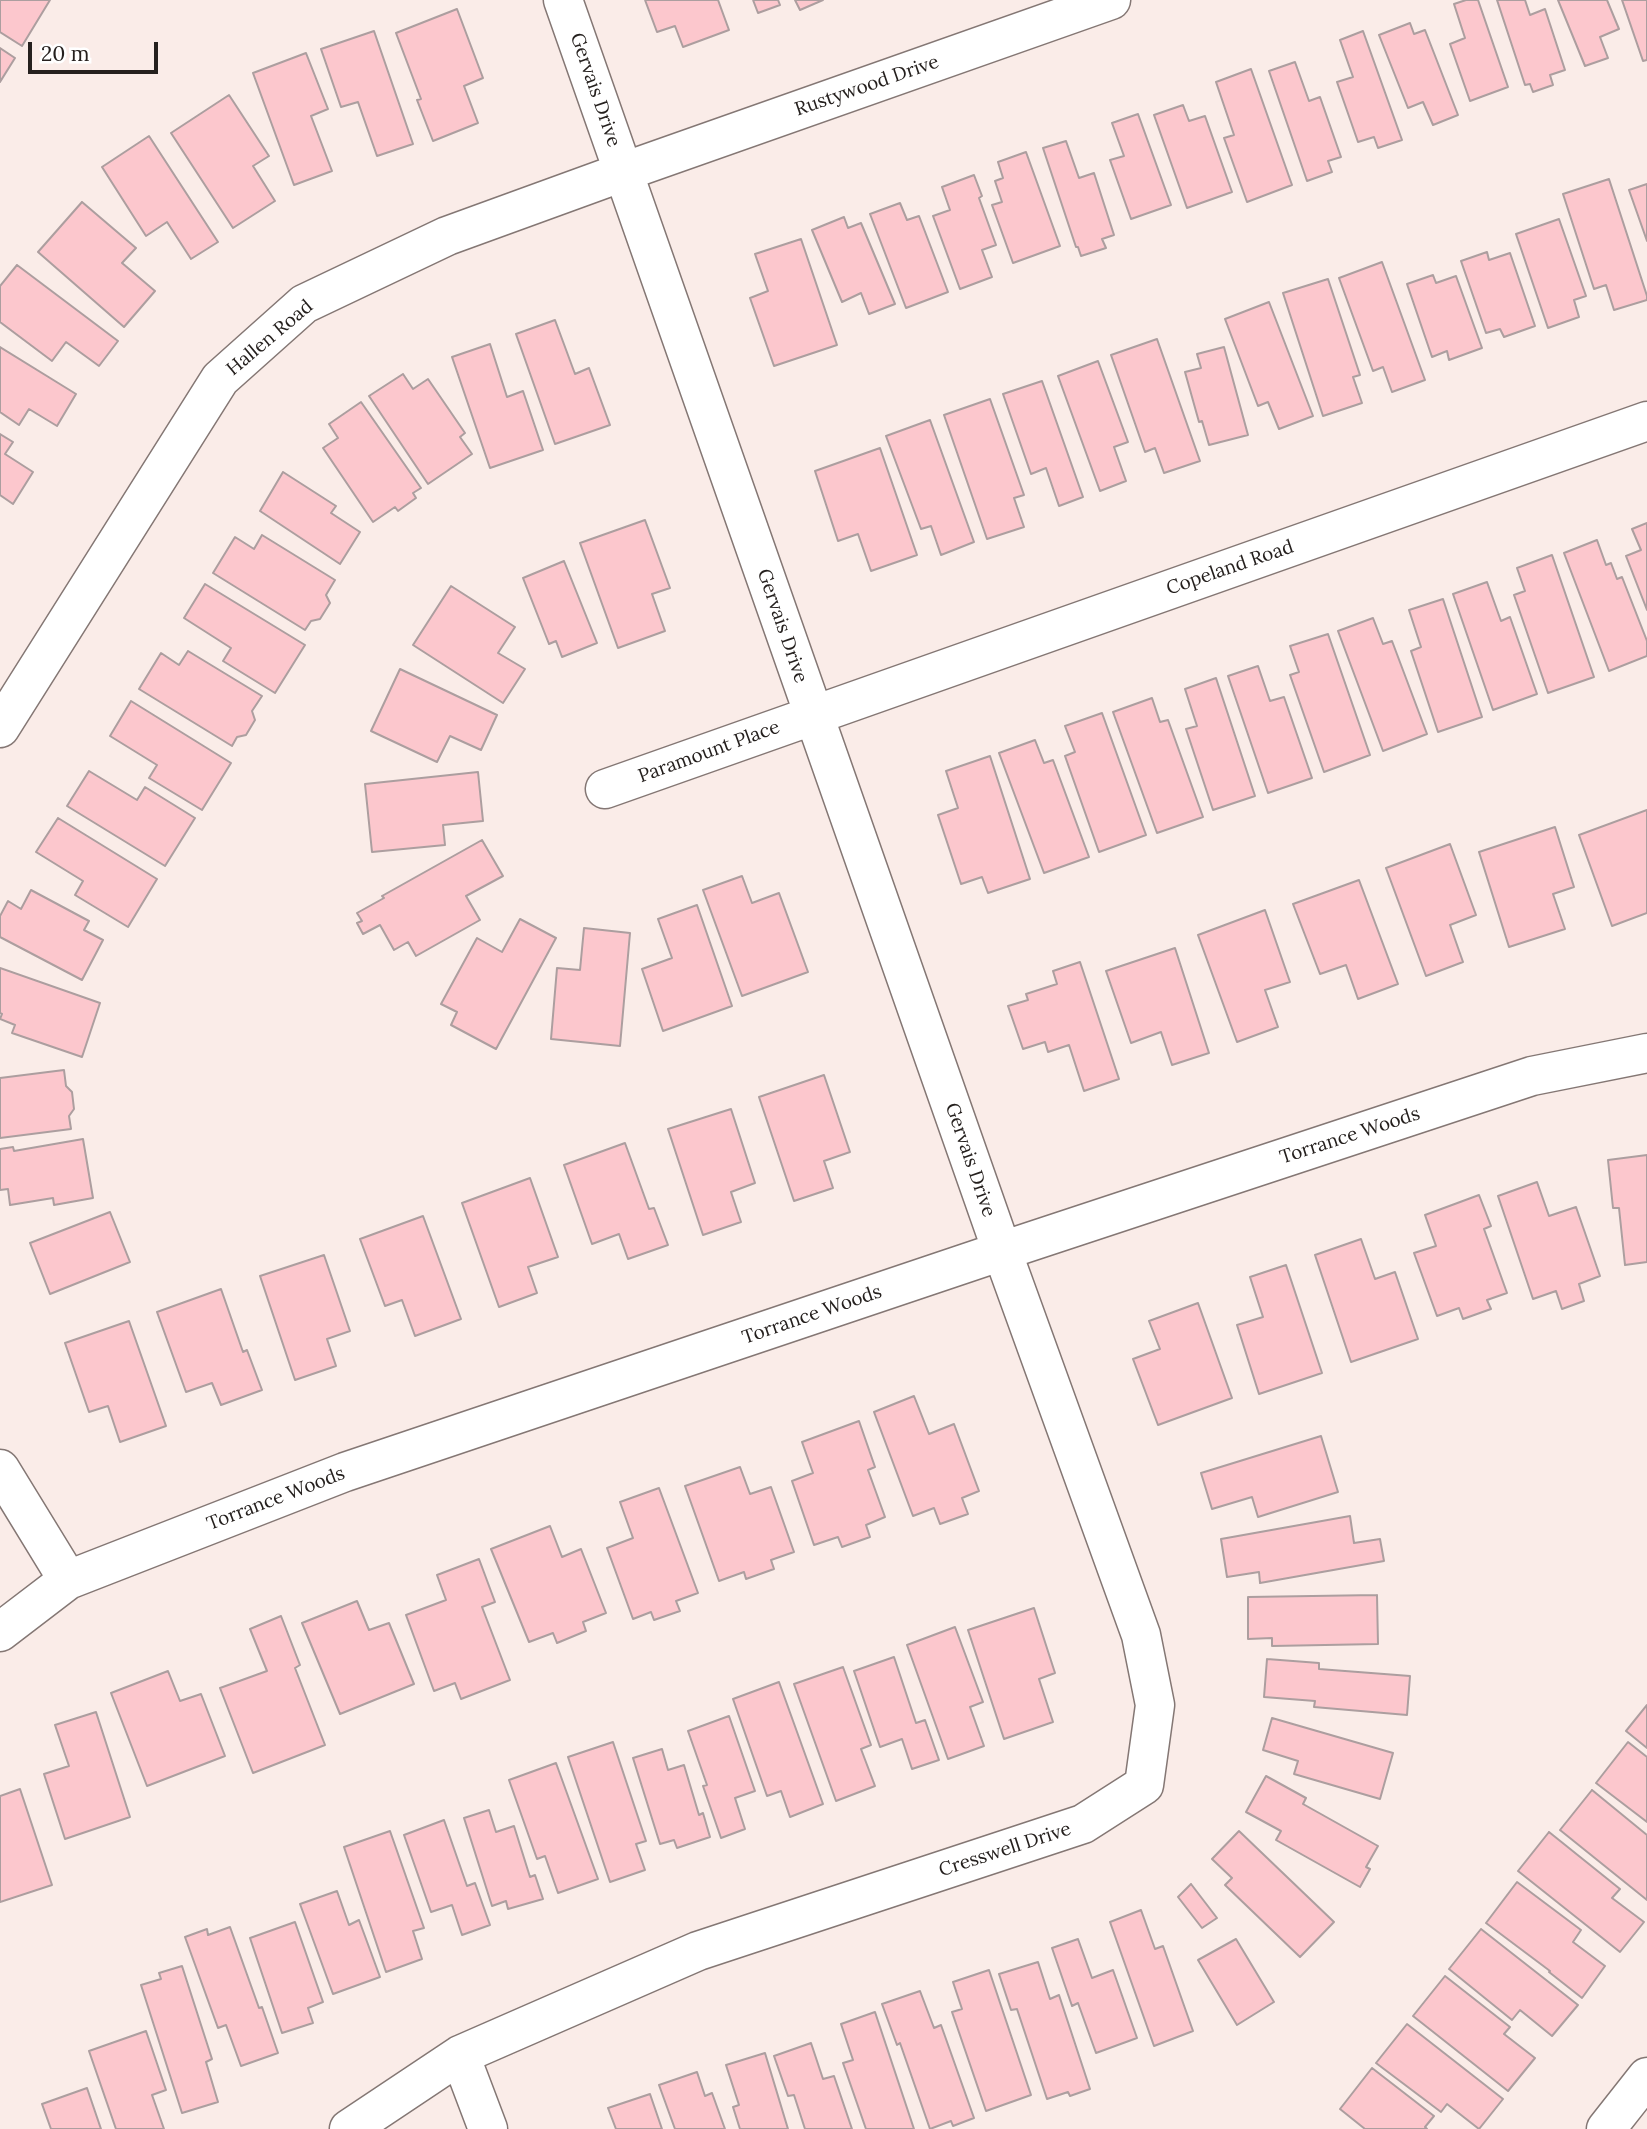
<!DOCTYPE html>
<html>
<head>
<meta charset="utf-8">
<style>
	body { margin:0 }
	#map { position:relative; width:1647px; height:2129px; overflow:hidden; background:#faece8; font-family:Lora,serif }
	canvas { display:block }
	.scale { position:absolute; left:28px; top:42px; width:130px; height:32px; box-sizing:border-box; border:4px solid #25201e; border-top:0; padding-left:9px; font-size:21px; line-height:24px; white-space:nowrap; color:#25201e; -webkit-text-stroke:5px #fff; paint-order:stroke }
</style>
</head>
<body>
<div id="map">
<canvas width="1647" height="2129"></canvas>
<div class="scale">20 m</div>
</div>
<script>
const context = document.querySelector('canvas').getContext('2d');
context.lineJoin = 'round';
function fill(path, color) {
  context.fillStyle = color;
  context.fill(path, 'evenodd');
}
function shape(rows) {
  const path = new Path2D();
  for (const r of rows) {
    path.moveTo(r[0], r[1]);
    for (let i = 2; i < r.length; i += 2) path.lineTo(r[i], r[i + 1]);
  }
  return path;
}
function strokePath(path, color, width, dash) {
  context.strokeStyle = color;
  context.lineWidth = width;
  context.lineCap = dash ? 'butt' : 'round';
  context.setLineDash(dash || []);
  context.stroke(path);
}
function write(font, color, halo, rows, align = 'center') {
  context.font = font + ' Lora,serif';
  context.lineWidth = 6;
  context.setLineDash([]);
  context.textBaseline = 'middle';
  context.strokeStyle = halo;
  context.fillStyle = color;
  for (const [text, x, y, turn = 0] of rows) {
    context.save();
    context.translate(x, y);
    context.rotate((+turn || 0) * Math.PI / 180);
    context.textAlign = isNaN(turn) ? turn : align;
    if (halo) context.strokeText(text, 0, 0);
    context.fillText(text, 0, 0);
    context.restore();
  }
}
const building = shape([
	[0,0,50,0,22,46,0,32,0,0],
	[645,0,718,0,729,30,683,47,675,26,657,32,645,0],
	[753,0,778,0,780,5,758,13,753,0],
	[795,0,823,0,800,10,795,0],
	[1466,0,1478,0,1508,87,1470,101,1450,44,1465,38,1454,4,1466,0],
	[1497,0,1525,0,1530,15,1545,9,1565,70,1550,75,1553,85,1533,92,1530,84,1525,85,1497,0],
	[1558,0,1607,0,1619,29,1600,37,1608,58,1585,66,1558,0],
	[1622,0,1647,0,1647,60,1643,61,1622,0],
	[457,9,483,78,464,86,478,123,433,141,417,100,421,99,396,33,457,9],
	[1410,23,1414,34,1425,30,1458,115,1433,125,1423,102,1408,108,1379,35,1410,23],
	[374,31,413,144,377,156,358,102,341,107,321,49,374,31],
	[1363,31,1402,140,1378,148,1374,137,1358,142,1337,82,1353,77,1340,40,1363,31],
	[0,48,15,58,0,82,0,48],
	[306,53,328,109,311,116,332,171,294,185,253,73,306,53],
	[1295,62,1309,101,1320,97,1341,157,1328,161,1332,172,1307,181,1269,71,1295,62],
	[1251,69,1292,185,1247,202,1224,138,1234,135,1216,82,1251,69],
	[229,95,269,156,253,166,275,201,233,228,171,133,229,95],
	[1183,105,1189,121,1205,116,1232,192,1187,208,1154,115,1183,105],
	[1138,114,1171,205,1131,219,1110,160,1124,156,1112,123,1138,114],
	[149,136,218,242,191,259,167,222,146,236,102,167,149,136],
	[1066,141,1079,178,1094,173,1114,235,1102,239,1106,248,1081,256,1078,247,1076,247,1043,148,1066,141],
	[1026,152,1060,246,1013,263,992,205,1002,202,995,181,1003,178,998,162,1026,152],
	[974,175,982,196,979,198,996,245,982,250,992,277,960,289,933,216,950,210,942,187,974,175],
	[1609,179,1647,296,1647,300,1614,310,1606,285,1594,289,1563,194,1609,179],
	[1647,184,1647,241,1629,190,1647,184],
	[82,202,136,248,122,263,155,291,124,327,38,252,82,202],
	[900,203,907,220,919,216,948,292,906,308,870,214,900,203],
	[844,217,848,228,861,223,895,304,869,314,861,293,842,302,812,230,844,217],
	[1559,219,1586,296,1574,300,1579,317,1548,328,1516,234,1559,219],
	[801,239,837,345,774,366,750,298,768,291,755,254,801,239],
	[1487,252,1489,260,1510,253,1535,326,1504,337,1500,329,1486,333,1461,261,1487,252],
	[1382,262,1425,380,1392,392,1383,367,1373,371,1339,278,1382,262],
	[17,265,118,341,99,366,66,342,52,361,0,322,0,286,17,265],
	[1433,275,1436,283,1456,276,1482,348,1449,360,1447,351,1432,357,1407,284,1433,275],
	[1328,279,1360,375,1353,377,1362,403,1323,416,1283,293,1328,279],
	[1269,302,1313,416,1279,429,1268,402,1258,406,1225,319,1269,302],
	[555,320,575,374,589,368,610,425,555,444,516,334,555,320],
	[1157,339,1200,461,1164,473,1155,448,1145,452,1111,355,1157,339],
	[490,344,507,397,523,391,543,450,490,468,452,357,490,344],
	[0,347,76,394,57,426,29,409,19,425,0,412,0,347],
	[1224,347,1248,435,1209,445,1202,421,1199,422,1185,372,1201,368,1197,354,1224,347],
	[1098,361,1128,442,1114,447,1126,481,1100,491,1058,376,1098,361],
	[403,374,413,389,428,379,465,433,460,437,472,454,428,484,369,396,403,374],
	[1042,381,1083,497,1059,506,1046,468,1031,474,1003,394,1042,381],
	[990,399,1024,495,1014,498,1024,527,987,539,944,415,990,399],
	[361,402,421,488,413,493,416,498,398,511,395,507,373,522,323,448,338,438,329,424,361,402],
	[930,420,974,542,941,555,931,526,921,529,886,436,930,420],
	[0,434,13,442,5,454,33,472,13,504,0,495,0,434],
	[880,448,917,555,871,571,858,534,838,541,815,471,880,448],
	[283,472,336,506,331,513,360,532,340,564,260,511,283,472],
	[645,520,670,588,652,594,665,631,618,648,580,543,645,520],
	[1647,523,1647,610,1626,556,1641,550,1632,529,1647,523],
	[262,535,335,580,326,595,330,603,320,619,311,621,305,630,213,573,235,537,254,549,262,535],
	[1597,540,1606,565,1611,563,1617,579,1622,577,1647,641,1647,656,1609,671,1564,553,1597,540],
	[1552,555,1594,677,1548,693,1514,595,1525,591,1517,568,1552,555],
	[564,561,597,643,562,657,556,641,549,644,523,578,564,561],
	[1487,582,1501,621,1510,617,1537,694,1493,710,1453,594,1487,582],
	[205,584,305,645,275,693,223,661,231,648,184,618,205,584],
	[451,586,515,627,498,653,525,669,503,703,413,645,451,586],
	[1443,599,1482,717,1438,732,1411,651,1421,647,1409,610,1443,599],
	[1373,618,1383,644,1392,641,1427,734,1383,751,1338,631,1373,618],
	[1328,634,1370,755,1324,772,1290,675,1299,672,1290,646,1328,634],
	[188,651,262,696,252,711,255,720,246,735,237,737,232,746,139,689,161,653,179,665,188,651],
	[1258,666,1270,701,1284,697,1312,778,1268,793,1228,676,1258,666],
	[400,669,497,715,481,750,450,736,437,762,371,731,400,669],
	[1216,678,1255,796,1213,810,1186,729,1197,726,1185,689,1216,678],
	[1152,698,1160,722,1168,720,1203,817,1157,833,1113,712,1152,698],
	[131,701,231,763,202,810,149,778,157,765,110,736,131,701],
	[1102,713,1146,835,1099,852,1065,756,1075,752,1065,726,1102,713],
	[1035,740,1044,763,1053,760,1089,857,1044,873,999,753,1035,740],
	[990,756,1030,879,988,893,982,877,961,884,938,815,958,808,946,771,990,756],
	[89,771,137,800,145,787,195,818,165,866,67,806,89,771],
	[478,772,483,821,443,825,445,845,372,852,365,784,478,772],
	[1647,810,1647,913,1612,926,1579,835,1647,810],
	[58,818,157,879,128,927,75,895,83,881,36,852,58,818],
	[1555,827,1574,887,1553,894,1565,929,1509,947,1479,852,1555,827],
	[482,840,503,876,466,896,480,920,416,956,408,942,394,950,380,925,363,934,357,923,362,921,357,913,384,898,382,896,482,840],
	[1450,844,1476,915,1450,925,1463,962,1426,976,1386,868,1450,844],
	[742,876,752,903,779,893,808,972,742,996,703,890,742,876],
	[1359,880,1398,984,1358,999,1346,965,1320,974,1293,904,1359,880],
	[31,890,89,921,84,930,103,940,82,980,0,937,0,916,8,901,21,909,31,890],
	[697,905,732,1006,663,1031,642,969,672,958,658,919,697,905],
	[1265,910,1290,982,1265,990,1278,1027,1237,1042,1198,935,1265,910],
	[520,919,556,938,496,1049,451,1025,457,1012,441,1004,477,938,502,952,520,919],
	[584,928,630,933,620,1046,551,1039,557,968,580,970,584,928],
	[1175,948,1209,1053,1172,1065,1161,1032,1131,1043,1106,971,1175,948],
	[1080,962,1119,1079,1084,1091,1069,1045,1048,1052,1045,1042,1023,1049,1008,1006,1028,1000,1026,994,1057,984,1053,971,1080,962],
	[0,968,100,1003,82,1057,12,1033,15,1025,0,1019,2,1014,0,1013,0,968],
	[64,1070,66,1086,72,1092,74,1109,69,1116,71,1129,0,1138,0,1078,64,1070],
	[824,1075,850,1152,824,1161,833,1188,794,1201,759,1097,824,1075],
	[731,1109,755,1183,731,1192,741,1222,703,1235,668,1129,731,1109],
	[83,1139,93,1198,54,1205,53,1198,10,1205,8,1189,0,1190,0,1149,13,1147,14,1151,83,1139],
	[625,1143,649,1209,654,1208,668,1245,628,1259,619,1234,592,1244,564,1165,625,1143],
	[1647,1155,1647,1262,1625,1265,1619,1208,1613,1208,1608,1160,1647,1155],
	[530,1178,558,1257,528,1267,537,1293,499,1307,462,1203,530,1178],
	[1537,1182,1549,1216,1576,1207,1600,1276,1579,1284,1584,1301,1562,1309,1556,1291,1533,1299,1498,1196,1537,1182],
	[1479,1195,1491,1226,1484,1229,1507,1293,1487,1300,1491,1309,1463,1319,1459,1308,1437,1316,1414,1253,1436,1246,1425,1215,1479,1195],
	[110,1212,130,1262,50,1294,30,1243,110,1212],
	[423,1216,461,1319,415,1336,402,1300,385,1306,360,1239,423,1216],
	[1361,1239,1375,1279,1395,1272,1418,1339,1351,1362,1315,1255,1361,1239],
	[324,1255,350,1331,327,1339,336,1366,295,1380,260,1276,324,1255],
	[1286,1265,1322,1373,1259,1394,1237,1325,1263,1317,1250,1277,1286,1265],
	[221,1289,243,1352,247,1350,262,1390,221,1405,212,1383,186,1392,157,1312,221,1289],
	[1198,1303,1232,1398,1158,1425,1133,1359,1160,1349,1149,1321,1198,1303],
	[129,1321,166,1426,120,1442,108,1406,89,1412,65,1343,129,1321],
	[914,1396,929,1434,954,1424,979,1491,962,1498,968,1514,940,1524,934,1508,913,1516,874,1412,914,1396],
	[859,1421,875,1467,868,1470,885,1517,866,1525,870,1537,842,1547,838,1537,814,1545,792,1481,813,1473,802,1442,859,1421],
	[1321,1436,1338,1492,1258,1517,1252,1497,1212,1509,1201,1473,1321,1436],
	[740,1467,750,1494,771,1487,794,1552,771,1560,774,1569,746,1579,744,1572,719,1581,685,1486,740,1467],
	[659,1488,698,1593,676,1601,680,1611,654,1620,651,1612,633,1619,607,1548,633,1538,620,1502,659,1488],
	[1350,1516,1354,1543,1380,1539,1384,1561,1260,1583,1259,1572,1227,1577,1221,1539,1350,1516],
	[550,1526,562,1557,581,1549,606,1613,583,1622,586,1631,557,1643,553,1633,529,1642,491,1549,550,1526],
	[479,1559,495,1602,482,1607,510,1680,461,1699,455,1683,434,1691,406,1615,446,1600,437,1575,479,1559],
	[1377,1595,1378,1644,1272,1646,1272,1638,1248,1639,1248,1597,1377,1595],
	[357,1601,369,1630,389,1623,414,1684,340,1714,302,1623,357,1601],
	[1034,1608,1055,1673,1039,1679,1053,1722,1004,1739,968,1630,1034,1608],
	[281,1616,300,1665,295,1668,325,1745,253,1773,220,1688,267,1671,250,1629,281,1616],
	[955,1627,983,1702,970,1707,984,1746,948,1759,907,1645,955,1627],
	[894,1657,916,1723,925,1720,939,1760,912,1769,902,1739,880,1747,854,1671,894,1657],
	[1267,1659,1319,1663,1319,1669,1410,1676,1407,1715,1314,1707,1315,1701,1264,1697,1267,1659],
	[843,1667,871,1745,861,1749,875,1786,836,1801,794,1684,843,1667],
	[168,1671,180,1701,201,1694,225,1756,147,1786,111,1693,168,1671],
	[779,1682,823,1804,790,1817,781,1791,767,1796,733,1699,779,1682],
	[1647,1705,1647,1748,1626,1731,1647,1705],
	[96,1712,130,1817,65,1839,44,1774,69,1766,55,1725,96,1712],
	[729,1716,755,1791,735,1798,745,1829,721,1838,703,1786,707,1785,688,1731,729,1716],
	[1272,1718,1393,1753,1380,1799,1294,1774,1298,1761,1263,1750,1272,1718],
	[613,1742,646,1841,636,1844,645,1870,610,1882,568,1757,613,1742],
	[1628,1742,1647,1757,1647,1822,1596,1783,1628,1742],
	[662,1749,668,1770,684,1765,699,1815,703,1813,710,1837,677,1848,674,1840,660,1844,633,1758,662,1749],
	[556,1763,598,1879,558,1893,545,1856,537,1859,509,1780,556,1763],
	[1266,1776,1306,1798,1303,1804,1378,1846,1366,1867,1370,1869,1360,1887,1276,1840,1281,1831,1246,1812,1266,1776],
	[20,1789,52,1885,0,1902,0,1796,20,1789],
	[1592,1790,1647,1835,1647,1900,1560,1830,1592,1790],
	[489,1810,496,1832,514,1826,530,1877,535,1875,543,1899,508,1909,506,1901,492,1906,464,1818,489,1810],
	[444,1820,467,1886,475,1883,490,1925,462,1935,452,1905,431,1912,404,1835,444,1820],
	[390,1831,424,1928,413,1931,422,1959,386,1972,344,1847,390,1831],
	[1239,1831,1334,1922,1300,1957,1225,1885,1232,1878,1212,1859,1239,1831],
	[1549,1832,1620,1889,1612,1898,1644,1922,1620,1952,1518,1871,1549,1832],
	[1517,1882,1581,1930,1573,1942,1605,1966,1582,1998,1549,1972,1550,1971,1486,1923,1517,1882],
	[1191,1884,1217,1918,1202,1928,1178,1897,1191,1884],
	[337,1891,349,1925,359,1920,380,1977,333,1994,300,1904,337,1891],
	[1141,1910,1155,1949,1163,1946,1193,2031,1154,2046,1110,1922,1141,1910],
	[295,1922,323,2002,308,2008,313,2023,282,2033,250,1938,295,1922],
	[230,1927,259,2008,262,2007,278,2053,241,2066,226,2025,218,2028,185,1937,207,1929,208,1935,230,1927],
	[1481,1929,1578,2005,1552,2036,1520,2010,1512,2020,1449,1969,1481,1929],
	[1078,1939,1092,1978,1113,1970,1137,2038,1096,2053,1078,2003,1072,2006,1052,1948,1078,1939],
	[1236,1939,1274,2002,1237,2025,1198,1960,1236,1939],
	[1038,1962,1050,1999,1059,1995,1090,2089,1070,2096,1068,2092,1047,2099,1017,2009,1011,2010,999,1974,1038,1962],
	[182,1966,212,2059,206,2062,218,2102,182,2113,141,1985,161,1979,159,1973,182,1966],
	[989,1970,1031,2095,986,2111,952,2012,962,2009,953,1982,989,1970],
	[1445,1976,1510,2027,1504,2034,1535,2058,1508,2091,1413,2016,1445,1976],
	[920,1991,934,2028,941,2025,974,2118,953,2126,951,2121,930,2129,900,2043,897,2045,882,2004,920,1991],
	[875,2012,914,2129,866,2129,843,2063,853,2060,841,2024,875,2012],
	[1407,2024,1503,2099,1479,2129,1447,2104,1441,2112,1376,2063,1407,2024],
	[146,2031,166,2090,152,2095,164,2129,116,2129,89,2051,146,2031],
	[811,2043,823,2079,834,2076,852,2129,805,2129,794,2095,788,2096,774,2056,811,2043],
	[765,2053,788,2129,740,2129,733,2107,739,2105,726,2065,765,2053],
	[1372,2068,1434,2116,1425,2127,1427,2129,1365,2129,1340,2109,1372,2068],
	[697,2072,705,2096,712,2093,725,2129,675,2129,659,2085,697,2072],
	[87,2088,101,2129,51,2129,42,2104,87,2088],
	[650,2094,662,2129,616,2129,608,2108,650,2094]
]);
const minor = shape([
	[0,728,220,379,304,304,447,236,623,172,1111,0],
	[605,789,1647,421],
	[0,1469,68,1580],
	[0,1632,68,1580,345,1472,1002,1251,1532,1076,1647,1053],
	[460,2055,488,2129],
	[349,2129,460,2055,698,1951,1083,1824,1144,1785,1155,1705,1141,1635,1002,1251,563,0],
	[1606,2129,1647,2077]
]);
const streetNames = [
	["Rustywood Drive",867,86,-19],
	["Gervais Drive",595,90,71],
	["Hallen Road",270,338,-40],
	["Copeland Road",1230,568,-19],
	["Gervais Drive",782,626,71],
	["Paramount Place",709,752,-20],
	["Torrance Woods",1350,1136,-18],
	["Gervais Drive",970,1160,71],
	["Torrance Woods",812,1315,-19],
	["Torrance Woods",276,1499,-21],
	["Cresswell Drive",1005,1850,-18]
];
fill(building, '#fcc7cd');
strokePath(building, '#ac9e9f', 2);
strokePath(minor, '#847774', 41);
strokePath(minor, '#fff', 38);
write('19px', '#25201e', '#fff', streetNames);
</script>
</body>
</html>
